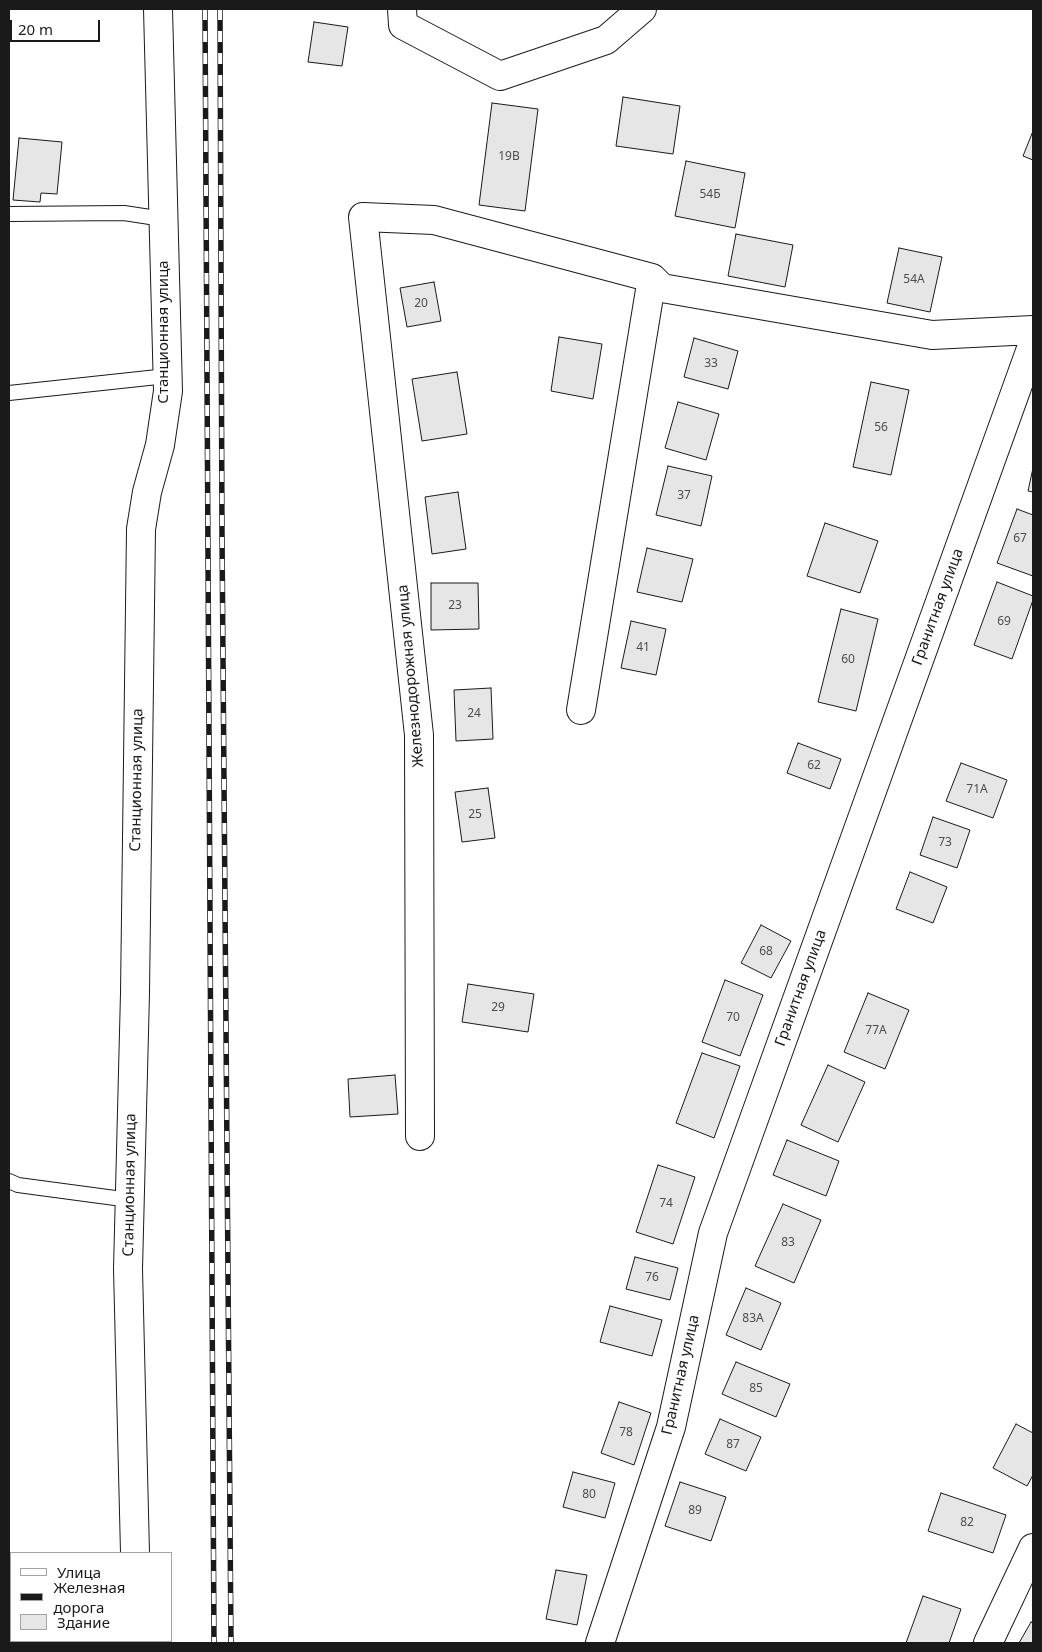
<!DOCTYPE html>
<html>
<head>
<meta charset="utf-8">
<style>
	body { margin:0 }
	#map { position:relative; width:1042px; height:1652px; overflow:hidden; background:#fff; font-family:"Noto Sans",sans-serif }
	canvas { display:block }
	.frame { position:absolute; inset:0; border:10px solid #1a1a1a; pointer-events:none }
	.legend { position:absolute; left:10px; top:1552px; width:162px; height:90px; box-sizing:border-box; background:#fff; border:1px solid #a3a3a3; margin:0; padding:6px 9px; list-style:none; font-size:15px; color:#1a1a1a }
	.legend li { display:flex; align-items:center; gap:10px; height:25px }
	.legend b { width:25px; border:1px solid #a3a3a3 }
	.scale { position:absolute; left:10px; top:20px; width:90px; height:22px; box-sizing:border-box; border:2px solid #1a1a1a; border-top:0; padding-left:6px; font-size:15px; line-height:18px; white-space:nowrap; color:#1a1a1a; -webkit-text-stroke:4px #fff; paint-order:stroke }
</style>
</head>
<body>
<div id="map">
<canvas width="1042" height="1652"></canvas>
<div class="frame"></div>
<ul class="legend">
<li><b style="height:6px;background:#fff"></b>Улица</li>
<li><b style="height:6px;background:#1a1a1a"></b>Железная дорога</li>
<li><b style="height:14px;background:#e6e6e6"></b>Здание</li>
</ul>
<div class="scale">20 m</div>
</div>
<script>
const context = document.querySelector('canvas').getContext('2d');
context.lineJoin = 'round';
function fill(path, color) {
  context.fillStyle = color;
  context.fill(path, 'evenodd');
}
function shape(rows) {
  const path = new Path2D();
  for (const r of rows) {
    path.moveTo(r[0], r[1]);
    for (let i = 2; i < r.length; i += 2) path.lineTo(r[i], r[i + 1]);
  }
  return path;
}
function strokePath(path, color, width, dash) {
  context.strokeStyle = color;
  context.lineWidth = width;
  context.lineCap = dash ? 'butt' : 'round';
  context.setLineDash(dash || []);
  context.stroke(path);
}
function write(font, color, halo, rows, align = 'center') {
  context.font = font + ' "Noto Sans",sans-serif';
  context.lineWidth = 4;
  context.setLineDash([]);
  context.textBaseline = 'middle';
  context.strokeStyle = halo;
  context.fillStyle = color;
  for (const [text, x, y, turn = 0] of rows) {
    context.save();
    context.translate(x, y);
    context.rotate((+turn || 0) * Math.PI / 180);
    context.textAlign = isNaN(turn) ? turn : align;
    if (halo) context.strokeText(text, 0, 0);
    context.fillText(text, 0, 0);
    context.restore();
  }
}
const building = shape([
	[314,22,348,27,342,66,308,62,314,22],
	[623,97,680,106,673,154,616,146,623,97],
	[492,103,538,109,525,211,479,205,492,103],
	[1033,131,1033,160,1023,156,1033,131],
	[19,138,62,142,57,194,41,193,40,202,13,200,19,138],
	[686,161,745,173,735,228,675,216,686,161],
	[736,234,793,245,785,287,728,276,736,234],
	[899,248,942,257,930,312,887,303,899,248],
	[434,282,441,321,407,327,400,288,434,282],
	[559,337,602,344,593,399,551,391,559,337],
	[694,338,738,351,728,389,684,377,694,338],
	[457,372,467,434,422,441,412,379,457,372],
	[871,382,909,390,891,475,853,467,871,382],
	[678,402,719,414,706,460,665,448,678,402],
	[668,466,712,476,701,526,656,515,668,466],
	[1033,468,1033,492,1028,491,1033,468],
	[458,492,466,549,432,554,425,497,458,492],
	[1017,509,1033,515,1033,576,997,563,1017,509],
	[825,523,878,541,860,593,807,576,825,523],
	[647,548,693,559,682,602,637,592,647,548],
	[997,582,1033,596,1033,600,1012,659,974,645,997,582],
	[431,583,478,583,479,629,431,630,431,583],
	[841,609,878,619,856,711,818,702,841,609],
	[631,621,666,629,656,675,621,668,631,621],
	[491,688,493,739,456,741,454,690,491,688],
	[798,743,841,759,830,789,787,773,798,743],
	[961,763,1007,780,993,818,946,801,961,763],
	[488,788,495,838,462,842,455,792,488,788],
	[933,817,970,830,957,868,920,855,933,817],
	[910,872,947,887,933,923,896,909,910,872],
	[761,925,791,941,771,978,741,963,761,925],
	[725,980,763,995,740,1056,702,1042,725,980],
	[468,984,534,994,528,1032,462,1022,468,984],
	[868,993,909,1010,885,1069,844,1052,868,993],
	[702,1053,740,1066,714,1138,676,1123,702,1053],
	[828,1065,865,1082,838,1142,801,1125,828,1065],
	[395,1075,398,1114,350,1117,348,1079,395,1075],
	[787,1140,839,1161,826,1196,773,1175,787,1140],
	[658,1165,695,1177,673,1244,636,1232,658,1165],
	[783,1204,821,1220,794,1283,755,1266,783,1204],
	[635,1257,678,1268,670,1300,626,1289,635,1257],
	[746,1288,781,1303,761,1350,726,1335,746,1288],
	[610,1306,662,1320,652,1356,600,1342,610,1306],
	[736,1362,790,1384,776,1417,722,1394,736,1362],
	[619,1402,651,1413,634,1465,601,1453,619,1402],
	[720,1419,761,1437,746,1471,705,1454,720,1419],
	[1016,1424,1033,1433,1033,1475,1027,1486,993,1468,1016,1424],
	[573,1472,615,1483,605,1518,563,1507,573,1472],
	[680,1482,726,1497,711,1541,665,1526,680,1482],
	[941,1493,1006,1515,993,1553,928,1531,941,1493],
	[556,1570,587,1575,577,1625,546,1619,556,1570],
	[923,1596,961,1609,949,1643,906,1643,923,1596],
	[9,1615,11,1615,11,1641,39,1641,39,1643,9,1643,9,1615],
	[1031,1622,1033,1623,1033,1643,1019,1643,1031,1622]
]);
const lane = shape([
	[9,214,124,213,163,219],
	[9,393,167,376],
	[9,1181,18,1185,130,1200]
]);
const street = shape([
	[402,9,403,25,500,76,606,40,642,9],
	[581,710,652,278],
	[420,1136,419,735,363,217,434,220,652,278,662,288,932,335,1033,330],
	[135,1553,128,1269,135,993,141,529,147,492,160,445,168,391,158,9],
	[135,1643,135,1641],
	[600,1643,671,1427,713,1233,1033,343],
	[988,1643,1033,1548]
]);
const rail = shape([
	[205,9,214,1643],
	[220,9,222,534,231,1643]
]);
const numberNames = [
	["19В",509,157],
	["54Б",710,195],
	["54А",914,280],
	["20",421,304],
	["33",711,364],
	["56",881,428],
	["37",684,496],
	["67",1020,539],
	["23",455,606],
	["69",1004,622],
	["41",643,648],
	["60",848,660],
	["24",474,714],
	["62",814,766],
	["71А",977,790],
	["25",475,815],
	["73",945,843],
	["68",766,952],
	["29",498,1008],
	["70",733,1018],
	["77А",876,1031],
	["74",666,1204],
	["83",788,1243],
	["76",652,1278],
	["83А",753,1319],
	["85",756,1389],
	["78",626,1433],
	["87",733,1445],
	["80",589,1495],
	["89",695,1511],
	["82",967,1523]
];
const streetNames = [
	["Станционная улица",164,332,-90],
	["Гранитная улица",938,607,-70],
	["Железнодорожная улица",411,676,-95],
	["Станционная улица",137,780,-89],
	["Гранитная улица",801,988,-70],
	["Станционная улица",130,1185,-89],
	["Гранитная улица",681,1375,-77]
];
fill(building, '#e6e6e6');
strokePath(building, '#1a1a1a', 1);
strokePath(lane, '#1a1a1a', 16);
strokePath(street, '#1a1a1a', 30);
strokePath(lane, '#fff', 14);
strokePath(street, '#fff', 28);
strokePath(rail, '#1a1a1a', 5.5);
strokePath(rail, '#fff', 4, [11]);
write('12px', '#4d4d4d', null, numberNames);
write('15px', '#1a1a1a', '#fff', streetNames);
</script>
</body>
</html>
